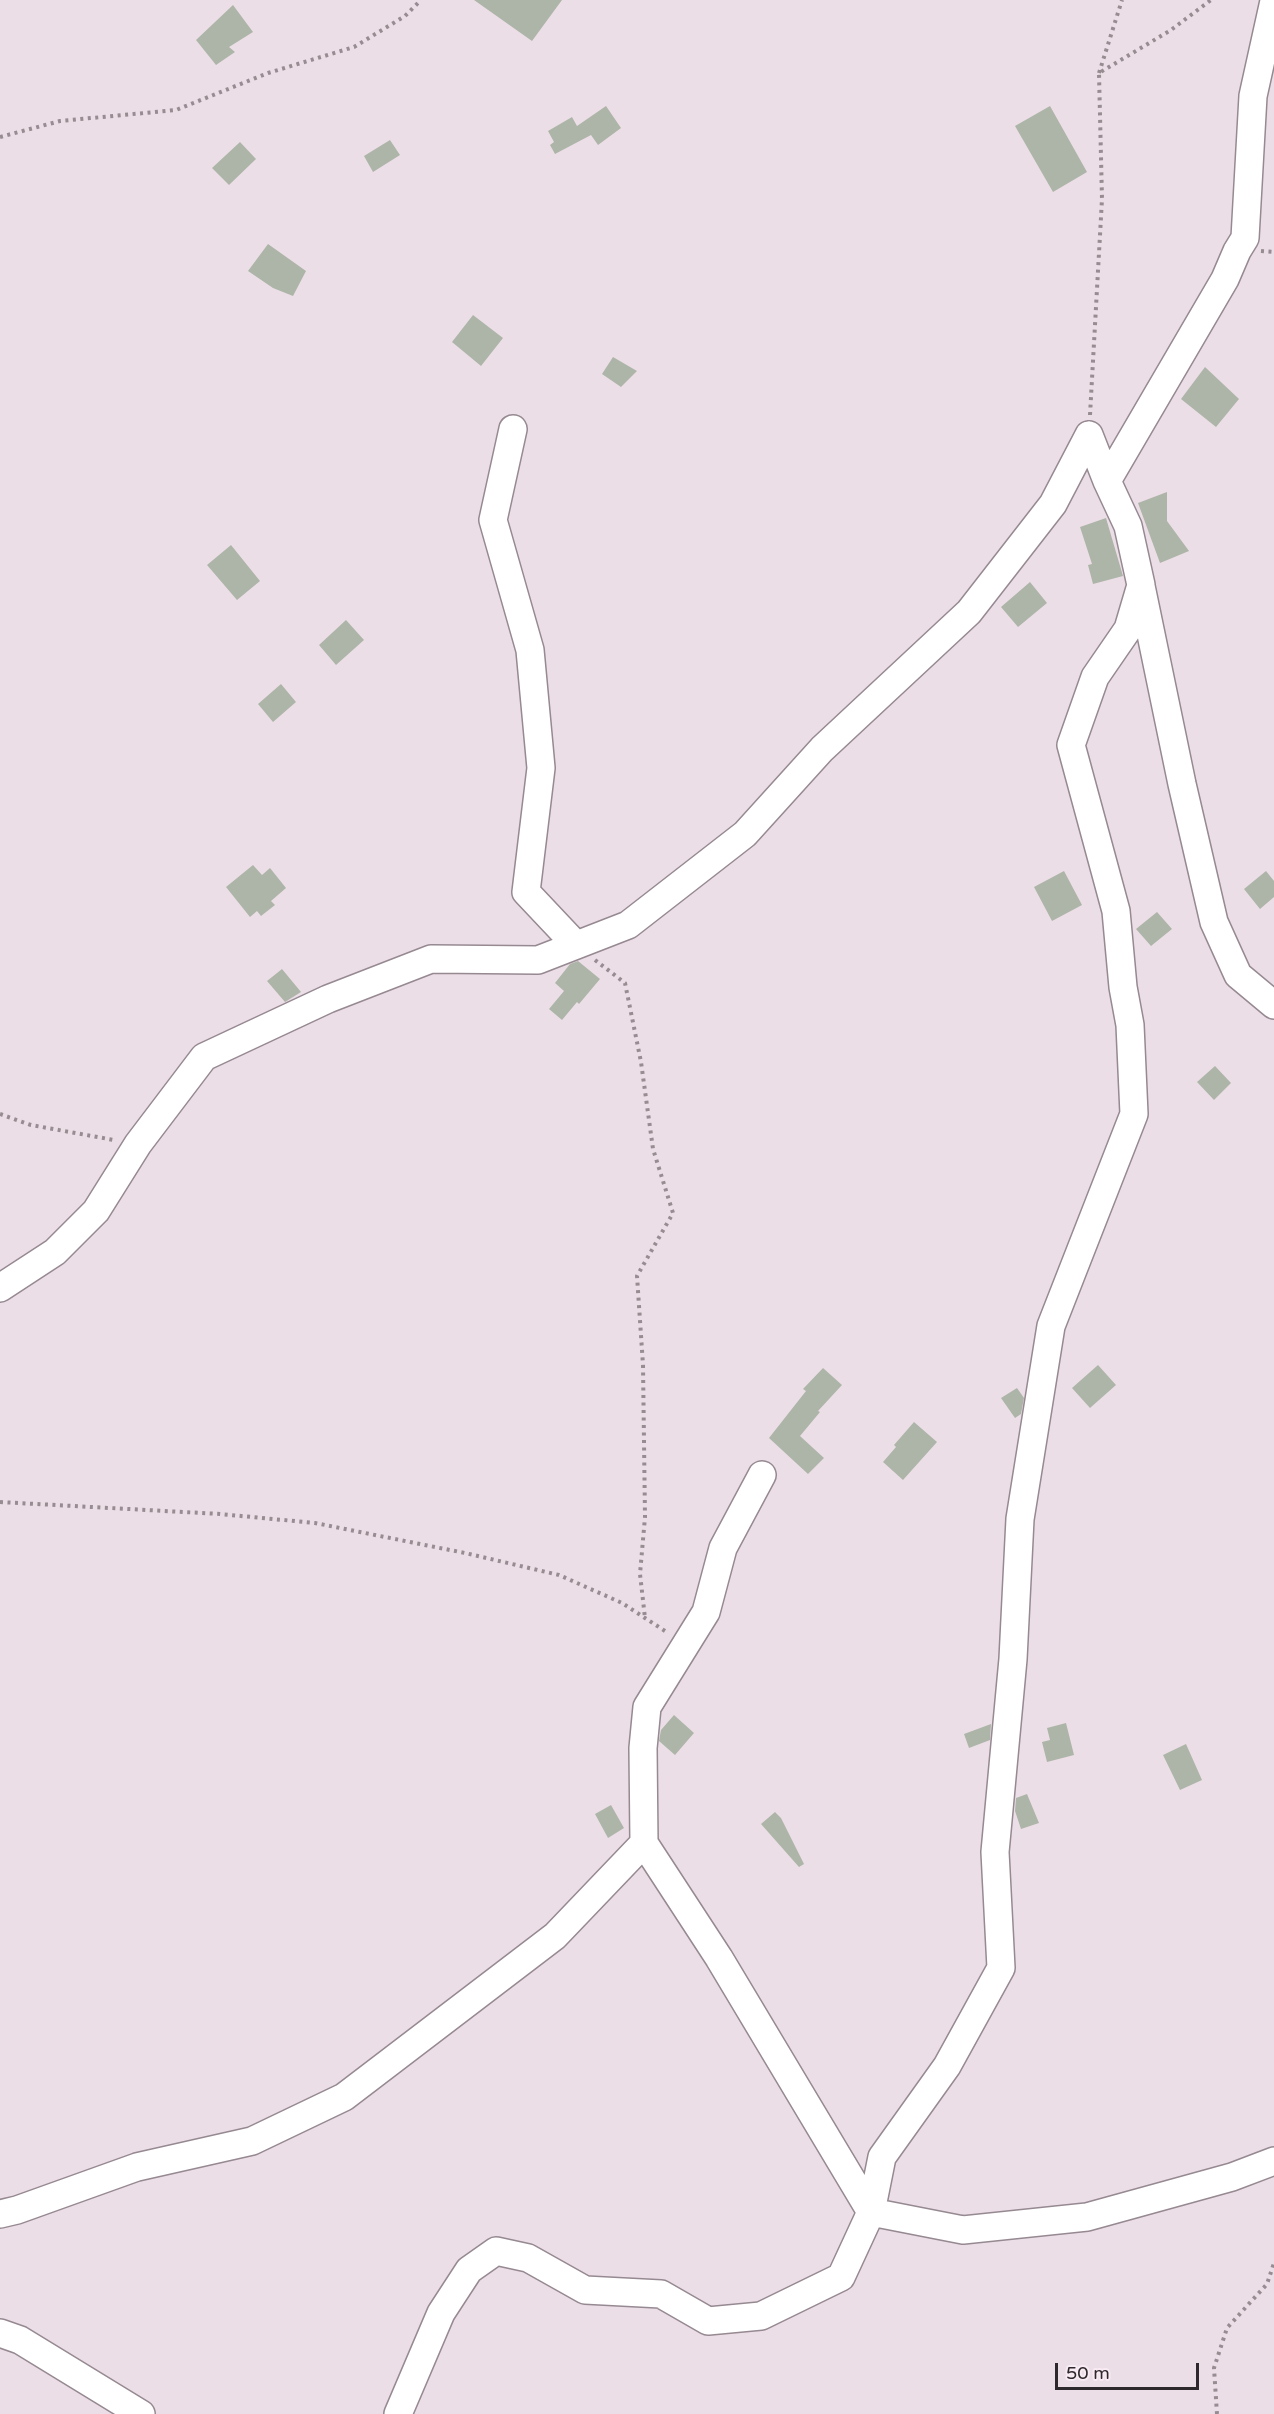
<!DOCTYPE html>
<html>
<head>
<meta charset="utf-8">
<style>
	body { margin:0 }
	#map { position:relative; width:1274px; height:2414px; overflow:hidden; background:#ecdee6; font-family:"Varela Round",sans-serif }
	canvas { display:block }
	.scale { position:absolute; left:1055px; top:2363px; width:144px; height:27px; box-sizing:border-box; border:3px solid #2d282b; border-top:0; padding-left:8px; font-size:18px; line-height:21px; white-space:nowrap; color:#2d282b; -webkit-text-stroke:4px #f9ebf3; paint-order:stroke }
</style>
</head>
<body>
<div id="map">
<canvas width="1274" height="2414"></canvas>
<div class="scale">50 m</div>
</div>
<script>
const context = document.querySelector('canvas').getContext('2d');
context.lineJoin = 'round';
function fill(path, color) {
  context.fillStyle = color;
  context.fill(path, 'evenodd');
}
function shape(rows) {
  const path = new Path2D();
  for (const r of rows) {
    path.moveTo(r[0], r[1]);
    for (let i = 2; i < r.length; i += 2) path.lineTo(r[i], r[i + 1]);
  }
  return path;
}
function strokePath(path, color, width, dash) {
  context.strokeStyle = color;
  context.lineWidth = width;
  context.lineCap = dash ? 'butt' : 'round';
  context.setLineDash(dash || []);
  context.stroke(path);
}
const building = shape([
	[474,0,562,0,532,41],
	[233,5,253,32,229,47,235,52,216,65,196,40],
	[606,106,621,128,598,145,591,135,555,154,550,145,554,142,548,131,572,117,577,126],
	[1050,106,1087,172,1053,192,1015,126],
	[390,140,400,155,373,172,364,156],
	[240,142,256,159,229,185,212,168],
	[268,244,306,271,293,296,273,288,248,271],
	[473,315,503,338,481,366,452,342],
	[613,357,637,371,621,387,602,374],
	[1205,367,1239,399,1216,427,1181,399],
	[1167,492,1167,521,1189,551,1160,563,1138,503],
	[1106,518,1123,576,1093,584,1088,565,1092,564,1080,527],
	[231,545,260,581,237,600,207,565],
	[1030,582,1047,603,1018,627,1001,607],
	[346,620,364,640,336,665,319,645],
	[281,684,296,702,273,722,258,704],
	[253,865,262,875,270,868,286,888,271,901,275,905,261,916,257,911,250,917,226,887],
	[1064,871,1082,905,1052,921,1034,887],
	[1266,871,1274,881,1274,897,1260,909,1244,889],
	[1157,912,1172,929,1151,946,1136,929],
	[578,961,600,979,579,1004,577,1002,562,1020,549,1009,564,991,555,983,570,964],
	[282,969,301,992,285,1002,267,981],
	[1215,1066,1231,1083,1214,1100,1197,1082],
	[1098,1365,1116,1385,1090,1408,1072,1388],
	[823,1368,842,1385,818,1411,820,1412,800,1436,824,1458,808,1474,769,1438,806,1391,803,1389],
	[1017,1388,1024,1398,1021,1414,1015,1418,1001,1398],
	[914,1422,937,1442,903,1480,883,1462,896,1447,894,1445],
	[674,1715,694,1733,675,1755,659,1741,661,1730],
	[1066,1723,1074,1755,1047,1762,1042,1742,1050,1740,1047,1728],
	[991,1724,990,1740,969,1748,964,1734],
	[1186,1744,1202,1780,1180,1790,1163,1755],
	[1027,1794,1039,1823,1021,1829,1015,1811,1016,1798],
	[611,1805,624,1828,608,1838,595,1814],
	[775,1812,781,1818,804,1864,799,1867,761,1824]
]);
const path = shape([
	[1099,73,1122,0],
	[0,137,60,121,176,110,268,73,354,47,405,16,421,0],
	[1261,251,1274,252],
	[1090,415,1102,199,1099,73,1171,30,1211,0],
	[595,960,625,983,641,1062,653,1149,673,1213,637,1276,643,1365,645,1517,640,1574,645,1618],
	[0,1114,31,1125,114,1140],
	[0,1502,220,1514,315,1523,465,1553,559,1575,622,1603,668,1633],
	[1217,2414,1214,2368,1227,2328,1267,2284,1274,2263]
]);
const minor = shape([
	[513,429,493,520,530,650,541,768,526,892,576,945],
	[1107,481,1225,279,1237,251,1245,238,1253,96,1274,1],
	[1141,586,1182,784,1214,922,1238,975,1274,1005],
	[0,1288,55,1252,96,1211,138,1144,204,1057,328,999,431,959,538,960,628,925,745,834,822,749,969,612,1053,504,1089,435],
	[644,1843,643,1748,647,1707,706,1612,723,1548,762,1475],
	[0,2214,17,2210,137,2167,252,2141,344,2097,555,1936,644,1843,719,1958,871,2212,882,2157,947,2066,1001,1968,995,1852,1013,1659,1020,1519,1051,1326,1134,1114,1130,1025,1123,987,1116,911,1071,745,1095,677,1128,629,1141,585,1128,526,1107,481,1089,435],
	[0,2333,20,2340,141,2414],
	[398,2414,441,2313,469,2270,496,2251,528,2258,585,2290,661,2294,708,2321,761,2316,841,2277,871,2212,963,2230,1087,2217,1232,2177,1274,2161]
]);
fill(building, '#adb5a9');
strokePath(minor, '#968991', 30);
strokePath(path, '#968c91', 4, [3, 4.5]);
strokePath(minor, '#fff', 27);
</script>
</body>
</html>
